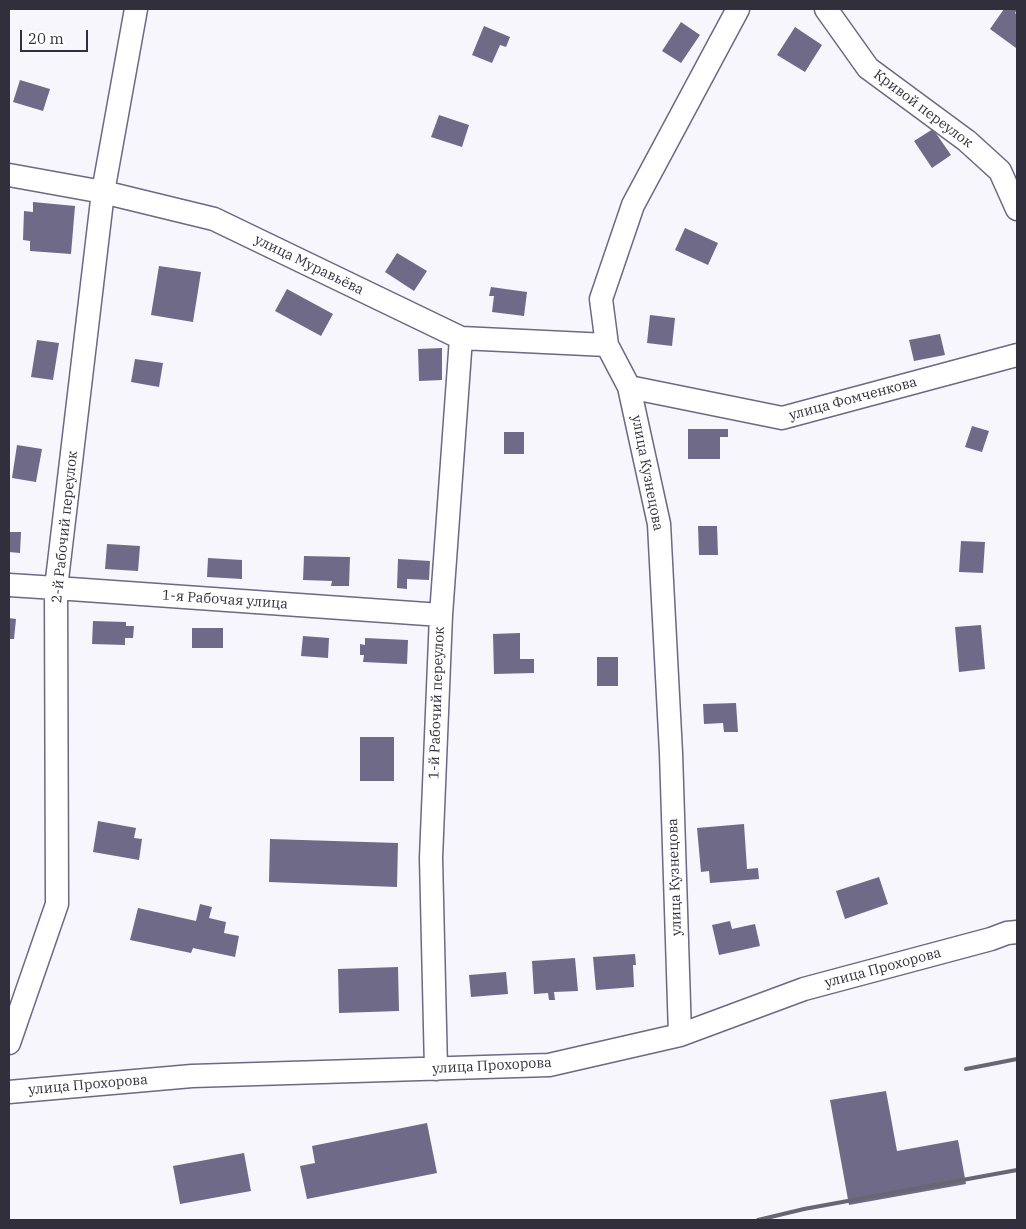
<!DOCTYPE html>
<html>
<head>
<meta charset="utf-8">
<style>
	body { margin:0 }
	#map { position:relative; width:1026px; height:1229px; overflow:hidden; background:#f7f6fd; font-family:"IBM Plex Serif",serif }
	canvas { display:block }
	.frame { position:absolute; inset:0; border:10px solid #312f3c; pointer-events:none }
	.scale { position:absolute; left:20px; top:30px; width:68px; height:22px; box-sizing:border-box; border:2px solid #312f3c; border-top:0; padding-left:6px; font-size:15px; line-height:18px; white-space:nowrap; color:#312f3c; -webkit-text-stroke:4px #fff; paint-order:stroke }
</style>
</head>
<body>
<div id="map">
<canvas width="1026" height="1229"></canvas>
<div class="frame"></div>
<div class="scale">20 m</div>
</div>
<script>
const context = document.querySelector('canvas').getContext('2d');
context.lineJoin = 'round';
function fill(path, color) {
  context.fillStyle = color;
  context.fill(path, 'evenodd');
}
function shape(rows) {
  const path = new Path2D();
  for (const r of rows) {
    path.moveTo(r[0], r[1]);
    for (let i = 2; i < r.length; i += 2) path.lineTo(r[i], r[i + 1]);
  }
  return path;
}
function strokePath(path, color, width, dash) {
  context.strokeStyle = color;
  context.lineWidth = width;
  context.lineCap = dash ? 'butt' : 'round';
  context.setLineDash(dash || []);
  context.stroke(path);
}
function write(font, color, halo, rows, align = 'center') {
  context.font = font + ' "IBM Plex Serif",serif';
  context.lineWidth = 5;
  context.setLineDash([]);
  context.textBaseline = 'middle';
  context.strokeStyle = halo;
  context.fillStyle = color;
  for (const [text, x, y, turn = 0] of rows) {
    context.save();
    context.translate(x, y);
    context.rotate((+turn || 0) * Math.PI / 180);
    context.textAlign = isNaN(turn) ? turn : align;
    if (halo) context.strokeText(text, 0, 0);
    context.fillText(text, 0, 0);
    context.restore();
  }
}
const building = shape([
	[1004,9,1015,9,1017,10,1015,13,1017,15,1017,47,1016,48,990,29],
	[681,22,700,35,681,63,662,51],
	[484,26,510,37,506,47,500,45,492,63,472,55],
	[795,27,822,45,805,72,777,55],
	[20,80,50,89,43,111,13,102],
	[439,115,469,125,462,147,431,137],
	[933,129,951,155,932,168,914,141],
	[33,202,75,206,71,254,30,251,30,241,23,240,24,211,33,212],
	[685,228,718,243,708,265,675,250],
	[397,253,427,271,414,291,385,272],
	[159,266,201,272,193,322,151,315],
	[491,287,527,292,524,316,492,312,494,296,489,296],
	[287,289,333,314,321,336,275,311],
	[650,315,675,318,672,346,647,343],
	[940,334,945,355,914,361,909,340],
	[37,340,59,343,53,380,31,377],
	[442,348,442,380,419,381,418,349],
	[135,359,163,363,159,387,131,382],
	[972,426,989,431,982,452,965,447],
	[688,429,728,429,728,437,720,437,720,459,688,459],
	[504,432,524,432,524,454,504,454],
	[17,445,42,449,36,482,12,478],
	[698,526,717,526,718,555,699,555],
	[9,532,21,532,20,553,9,552],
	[961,541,985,542,983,573,959,572],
	[107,544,140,546,138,571,105,569],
	[304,556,350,557,349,586,331,586,332,581,303,580],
	[208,558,242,560,242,579,207,577],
	[398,559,430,561,429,580,407,579,407,589,397,588],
	[9,618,16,619,14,639,9,639],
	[93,621,126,622,126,626,134,626,133,638,125,638,125,645,92,644],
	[981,625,985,669,959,672,955,627],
	[192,628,223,628,223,648,192,648],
	[520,633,520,659,534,659,534,673,494,674,493,634],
	[303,636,329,638,328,658,301,656],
	[365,638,408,640,407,664,363,662,364,655,360,655,360,644,365,645],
	[597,657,618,657,618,686,597,686],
	[736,703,738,732,724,732,723,723,704,724,703,704],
	[360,737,394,737,394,781,360,781],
	[98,821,136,828,134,838,142,839,139,860,93,852],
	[744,824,747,869,758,868,759,879,710,883,709,871,701,872,697,828],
	[270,839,398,843,397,887,269,882],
	[879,877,888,904,845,919,836,891],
	[200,904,212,907,209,918,226,922,224,933,239,936,235,957,193,948,191,953,130,940,138,908,196,921],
	[730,921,732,929,755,924,760,946,719,955,712,925],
	[635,954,636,965,633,965,634,987,596,990,593,957],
	[575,958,578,991,554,992,555,1000,549,1000,548,993,534,994,532,961],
	[398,967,399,1011,339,1013,338,969],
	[506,972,508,994,471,997,469,975],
	[886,1091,897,1151,958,1140,966,1184,849,1205,830,1100],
	[427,1123,437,1173,307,1199,300,1166,315,1163,312,1146],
	[244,1153,251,1191,180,1204,173,1166]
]);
const minor = shape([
	[826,9,868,68,967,141,1000,171,1017,209],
	[9,175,103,192,214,219,461,338,607,345],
	[629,387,782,418,1017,355],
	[9,585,56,588,441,615],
	[680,1035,671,753,659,524,629,387,607,345,601,299,633,205,738,9],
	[9,1043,57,904,56,588,103,192,136,9],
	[436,1069,431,858,441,615,461,338],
	[9,1092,192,1076,549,1065,680,1035,804,989,991,939,1007,933,1017,932]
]);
const rail = shape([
	[966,1069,1017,1059],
	[758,1220,804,1209,1017,1170]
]);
const streetNames = [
	["Кривой переулок",923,109,37],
	["улица Муравьёва",309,265,26],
	["улица Фомченкова",853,399,-15],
	["улица Кузнецова",647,473,79],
	["2-й Рабочий переулок",65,527,-84],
	["1-я Рабочая улица",225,600,4],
	["1-й Рабочий переулок",437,703,-88],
	["улица Кузнецова",675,877,-92],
	["улица Прохорова",883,968,-15],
	["улица Прохорова",492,1066,-3],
	["улица Прохорова",88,1085,-5]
];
fill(building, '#6f6a87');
strokePath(minor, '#6c6885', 25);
strokePath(minor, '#fff', 22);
strokePath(rail, '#686672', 4);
write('14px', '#312f3c', '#fff', streetNames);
</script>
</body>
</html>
